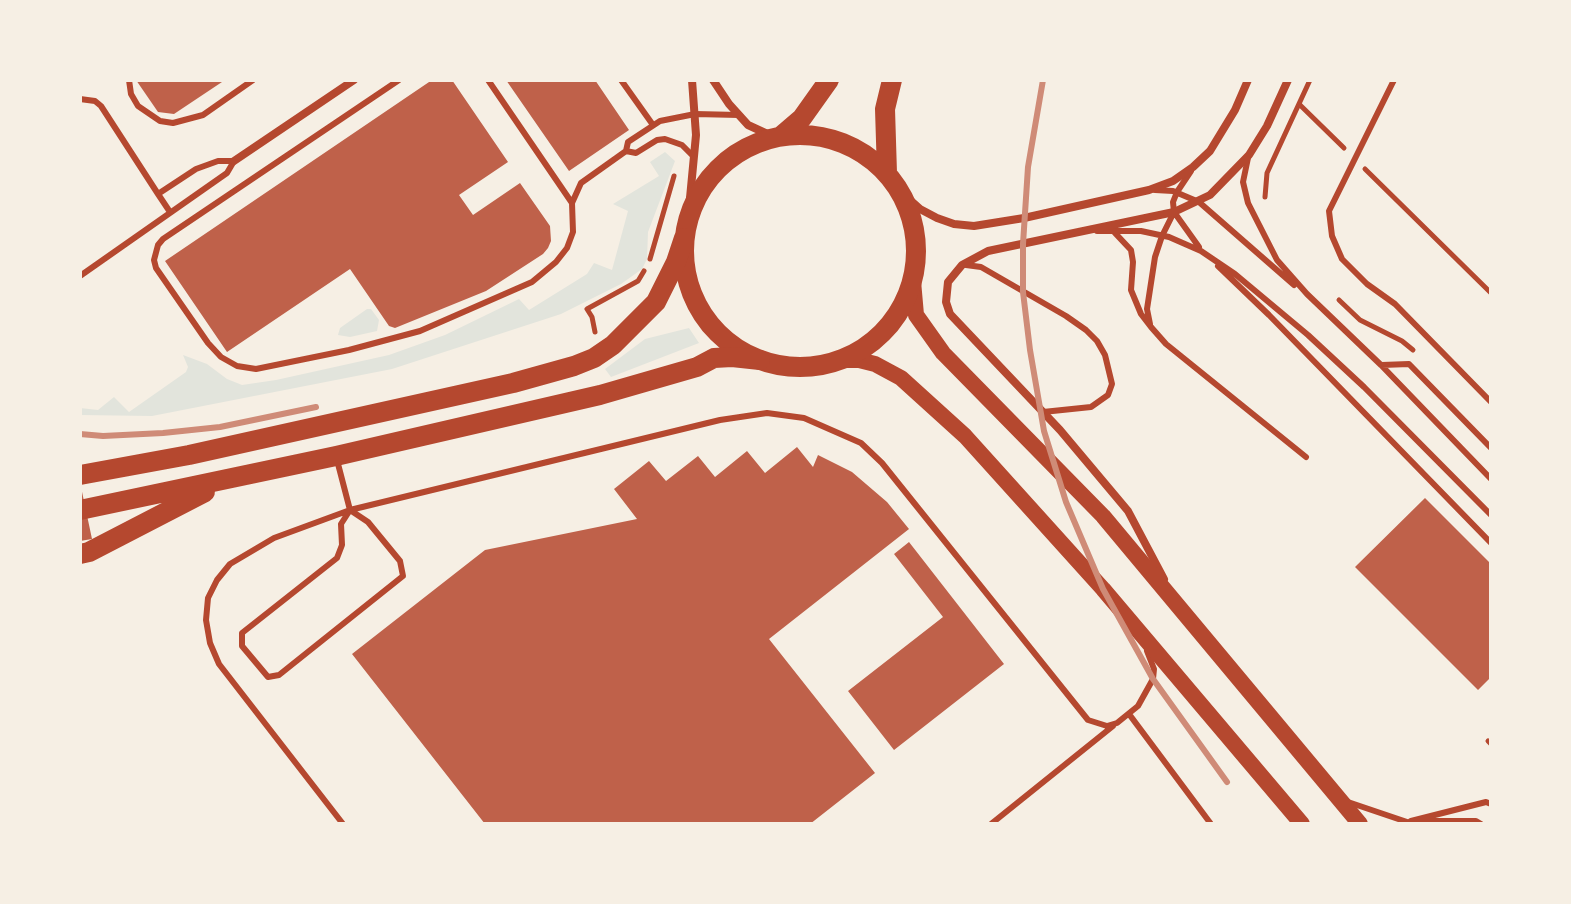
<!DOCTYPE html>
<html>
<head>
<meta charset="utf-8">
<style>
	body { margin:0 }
	#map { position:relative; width:1571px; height:904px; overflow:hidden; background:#f6efe4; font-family:"PT Serif",serif }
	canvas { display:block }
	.frame { position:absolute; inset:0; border:82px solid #f6efe4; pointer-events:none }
</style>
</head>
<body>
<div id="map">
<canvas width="1571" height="904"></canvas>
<div class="frame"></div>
</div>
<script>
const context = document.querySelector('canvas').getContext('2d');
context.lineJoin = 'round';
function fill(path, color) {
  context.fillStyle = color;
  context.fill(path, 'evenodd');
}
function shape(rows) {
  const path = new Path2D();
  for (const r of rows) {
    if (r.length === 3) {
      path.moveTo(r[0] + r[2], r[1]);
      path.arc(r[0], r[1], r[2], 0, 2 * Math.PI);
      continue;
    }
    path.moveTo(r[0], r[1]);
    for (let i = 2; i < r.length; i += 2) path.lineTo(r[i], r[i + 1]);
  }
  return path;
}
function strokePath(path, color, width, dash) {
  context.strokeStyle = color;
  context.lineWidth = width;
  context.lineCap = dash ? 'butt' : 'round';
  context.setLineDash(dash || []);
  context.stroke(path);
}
const green = shape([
	[665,152,675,161,648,232,647,259,642,269,621,284,561,314,392,369,152,416,80,415,80,408,98,410,114,397,129,412,186,372,188,367,183,355,207,364,227,379,242,385,276,380,389,355,445,335,519,299,529,310,587,274,594,263,612,270,628,211,613,204,659,176,650,162],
	[367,309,371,309,379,320,377,331,350,337,338,335,340,328],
	[689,328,699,343,611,377,605,369,645,339]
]);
const building = shape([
	[136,80,225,80,174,114,158,112],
	[432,80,452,80,508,162,459,195,473,215,520,183,550,226,551,241,548,248,543,254,486,291,395,328,389,326,350,269,227,352,165,261],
	[506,80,595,80,629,130,569,171],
	[797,447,813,467,818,455,852,472,887,502,909,529,769,639,875,773,810,824,485,824,352,654,485,550,637,519,614,489,649,461,666,481,698,456,715,477,747,451,765,473],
	[81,487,92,539,80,541,80,488],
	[1425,498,1491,564,1491,677,1478,690,1355,567],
	[909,542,1004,664,894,750,848,691,943,617,894,554]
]);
const path = shape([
	[1299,104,1344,148],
	[1365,169,1491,293],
	[1265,197,1267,173,1310,80],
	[650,259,674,176],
	[1339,300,1360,320,1402,341,1413,350],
	[595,332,592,317,587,309,638,281,644,271],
	[1488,741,1491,744]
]);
const service = shape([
	[129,80,131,94,138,106,160,121,173,123,203,115,253,80],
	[399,80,163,239,158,245,154,260,156,268,208,343,221,357,237,366,256,369,349,350,420,331,532,282,556,262,567,248,573,232,572,203,581,183,626,151],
	[488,80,572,203],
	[621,80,653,125],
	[1394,80,1329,211,1332,236,1342,259,1367,284,1395,304,1491,402],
	[80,99,95,101,101,106,158,194,196,169,218,161,234,161,227,173,80,276],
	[693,156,682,145,665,139,657,140,636,153,626,151,628,142,660,121,695,114,739,115],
	[1248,158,1243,182,1248,203,1277,260,1307,294,1381,365,1491,479],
	[1191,171,1177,192,1173,202,1174,212,1199,247],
	[1155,190,1173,191,1199,202,1294,285],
	[158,194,170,212],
	[1097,231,1141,231,1169,237,1201,251,1235,274,1308,335,1364,387,1491,515],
	[1115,233,1131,250,1133,262,1131,290,1141,314,1151,327,1166,344,1306,457],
	[966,265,981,267,1066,316,1086,330,1097,341,1105,355,1112,384,1108,395,1091,407,1043,412],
	[1218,266,1269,315,1491,543],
	[1150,324,1147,309,1155,257,1162,236,1174,212],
	[1382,365,1409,364,1491,448],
	[337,460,350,510,368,522,400,561,403,576,279,675,268,677,242,646,242,633,337,558,342,545,341,524,350,510],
	[1129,714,1211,824],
	[1345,801,1413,824],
	[1411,821,1486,802,1491,804],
	[1422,821,1476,821,1481,824],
	[343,824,219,664,210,643,206,620,208,598,217,580,230,564,274,538,350,510,720,420,767,413,804,418,861,443,882,463,1088,720,1107,726,1117,723,1138,706,1153,679,1154,669,1147,651],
	[991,824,1113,726]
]);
const minor = shape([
	[713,80,729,104,748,125,774,137],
	[234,161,354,80],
	[901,192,920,209,937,218,954,224,974,226,1024,218,1149,190,1173,181,1193,167,1210,151,1235,110,1248,80],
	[688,219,696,135,692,80],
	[1164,579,1128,511,1060,430,950,314,946,302,948,282,962,265,988,251,1174,212,1210,195,1249,155,1267,126,1288,80]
]);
const secondary = shape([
	[913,281,916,315,943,353,1103,516,1360,824],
	[841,360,859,360,875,364,901,378,965,436,1103,589,1302,824]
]);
const primary = shape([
	[800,251,116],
	[781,136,802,118,829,80],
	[887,173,885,109,892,80]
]);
const trunk = shape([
	[80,475,189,455,513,383,574,366,594,358,613,345,656,302,676,262,684,238],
	[80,510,336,456,600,395,697,367,714,358,732,357,760,360],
	[80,554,89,552,205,492]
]);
const rail = shape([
	[1043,80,1028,167,1023,244,1023,292,1030,350,1044,431,1066,502,1103,589,1153,679,1227,782],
	[80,434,103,436,163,433,220,427,316,407]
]);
fill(green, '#e2e4dc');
fill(building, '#bf614a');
strokePath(path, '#b5482f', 5);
strokePath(service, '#b5482f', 6);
strokePath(minor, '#b5482f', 8);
strokePath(secondary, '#b5482f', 16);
strokePath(primary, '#b5482f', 20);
strokePath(trunk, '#b5482f', 20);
strokePath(rail, '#cf8b77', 6);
</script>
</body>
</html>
